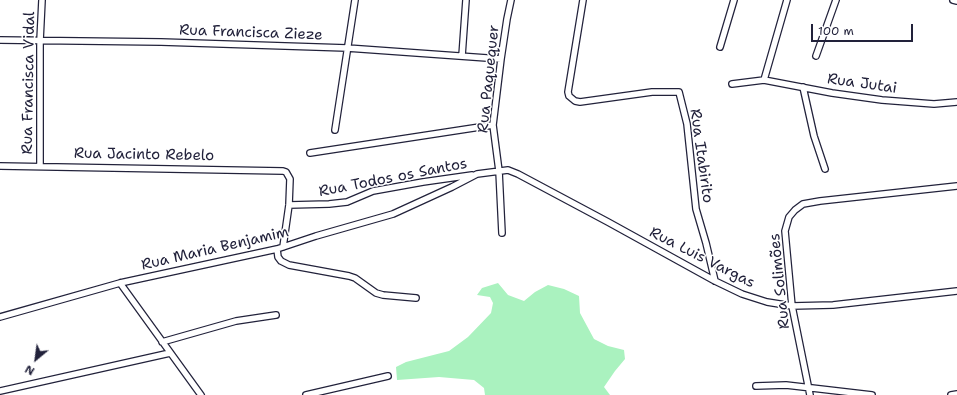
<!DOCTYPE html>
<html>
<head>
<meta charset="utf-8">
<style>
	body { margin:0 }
	#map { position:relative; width:957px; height:395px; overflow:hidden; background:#fff; font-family:"Shantell Sans",sans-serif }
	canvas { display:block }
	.north { position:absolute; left:16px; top:339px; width:40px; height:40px; -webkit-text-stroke:3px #fff; paint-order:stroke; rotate:209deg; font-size:11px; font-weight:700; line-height:16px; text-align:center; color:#22223b }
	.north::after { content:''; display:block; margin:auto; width:14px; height:18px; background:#22223b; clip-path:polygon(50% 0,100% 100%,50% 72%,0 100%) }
	.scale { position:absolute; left:811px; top:24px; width:102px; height:18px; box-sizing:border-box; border:2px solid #22223b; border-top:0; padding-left:5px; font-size:12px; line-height:14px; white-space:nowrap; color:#22223b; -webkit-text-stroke:3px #fff; paint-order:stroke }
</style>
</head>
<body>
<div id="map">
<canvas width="957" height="395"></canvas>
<div class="north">N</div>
<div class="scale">100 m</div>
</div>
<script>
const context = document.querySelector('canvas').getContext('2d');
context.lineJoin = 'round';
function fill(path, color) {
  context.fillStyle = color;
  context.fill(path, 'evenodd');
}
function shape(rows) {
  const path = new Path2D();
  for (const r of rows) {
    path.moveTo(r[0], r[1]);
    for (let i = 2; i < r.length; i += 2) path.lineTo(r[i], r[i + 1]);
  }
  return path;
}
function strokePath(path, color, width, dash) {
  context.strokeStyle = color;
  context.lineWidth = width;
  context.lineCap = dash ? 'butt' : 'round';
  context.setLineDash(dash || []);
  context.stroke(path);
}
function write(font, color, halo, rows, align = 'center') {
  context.font = font + ' "Shantell Sans",sans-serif';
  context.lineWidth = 3;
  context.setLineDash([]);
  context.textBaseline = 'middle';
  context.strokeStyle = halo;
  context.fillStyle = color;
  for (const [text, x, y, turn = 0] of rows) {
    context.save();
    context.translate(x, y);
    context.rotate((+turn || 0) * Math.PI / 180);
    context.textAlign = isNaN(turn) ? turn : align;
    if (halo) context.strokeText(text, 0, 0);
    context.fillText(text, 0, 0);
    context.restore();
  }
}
const green = shape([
	[498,283,508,295,524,301,535,292,548,285,564,289,579,296,580,313,594,339,608,346,624,350,625,359,615,371,604,387,610,395,485,395,484,388,474,380,439,377,397,380,396,367,406,362,449,351,468,337,491,313,493,303,490,297,477,295,482,288]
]);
const minor = shape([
	[583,0,568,92,569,96,575,101,580,102,652,92,679,92,687,124,696,209,706,243,715,281],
	[953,0,957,1],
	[0,40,161,42,347,48,501,59],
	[720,47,734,0],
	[462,56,466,0],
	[816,56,836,0],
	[764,80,787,0],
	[732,84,764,80,832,93,882,100,934,104,957,102],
	[803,87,814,136,825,169],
	[335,130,355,0],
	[310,153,493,125],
	[0,166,283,171,286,172,290,179,289,205,283,247],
	[40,166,40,41,42,0],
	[289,205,329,204,347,202,373,191,423,182,472,175],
	[502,233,499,171,493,125,501,59,507,19,511,0],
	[277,249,278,257,281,261,289,265,349,276,355,278,376,293,383,295,416,298],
	[120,283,201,395],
	[0,317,120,283,277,249,316,236,393,214,452,187,477,174,508,170,518,174,608,222,715,281,742,294,767,302,792,306,833,305,957,291],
	[162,342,236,321,276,315],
	[756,386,786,385,872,395],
	[0,391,170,353],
	[306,395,388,376],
	[810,395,792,306,785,231,789,217,795,210,803,204,820,201,957,186],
	[951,395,957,394]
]);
const streetNames = [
	["Rua Francisca Zieze",251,33,2],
	["Rua Paquequer",489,79,-84],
	["Rua Francisca Vidal",29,83,-89],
	["Rua Jutai",862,84,8],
	["Rua Jacinto Rebelo",144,155,1],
	["Rua Itabirito",701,156,82],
	["Rua Todos os Santos",393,178,-11],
	["Rua Maria Benjamim",215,249,-13],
	["Rua Luis Vargas",702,258,27],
	["Rua Solimões",780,281,-96]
];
fill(green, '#aaf2bf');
strokePath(minor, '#22223b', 8);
strokePath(minor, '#fff', 5.5);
write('15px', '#22223b', '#fff', streetNames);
</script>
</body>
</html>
